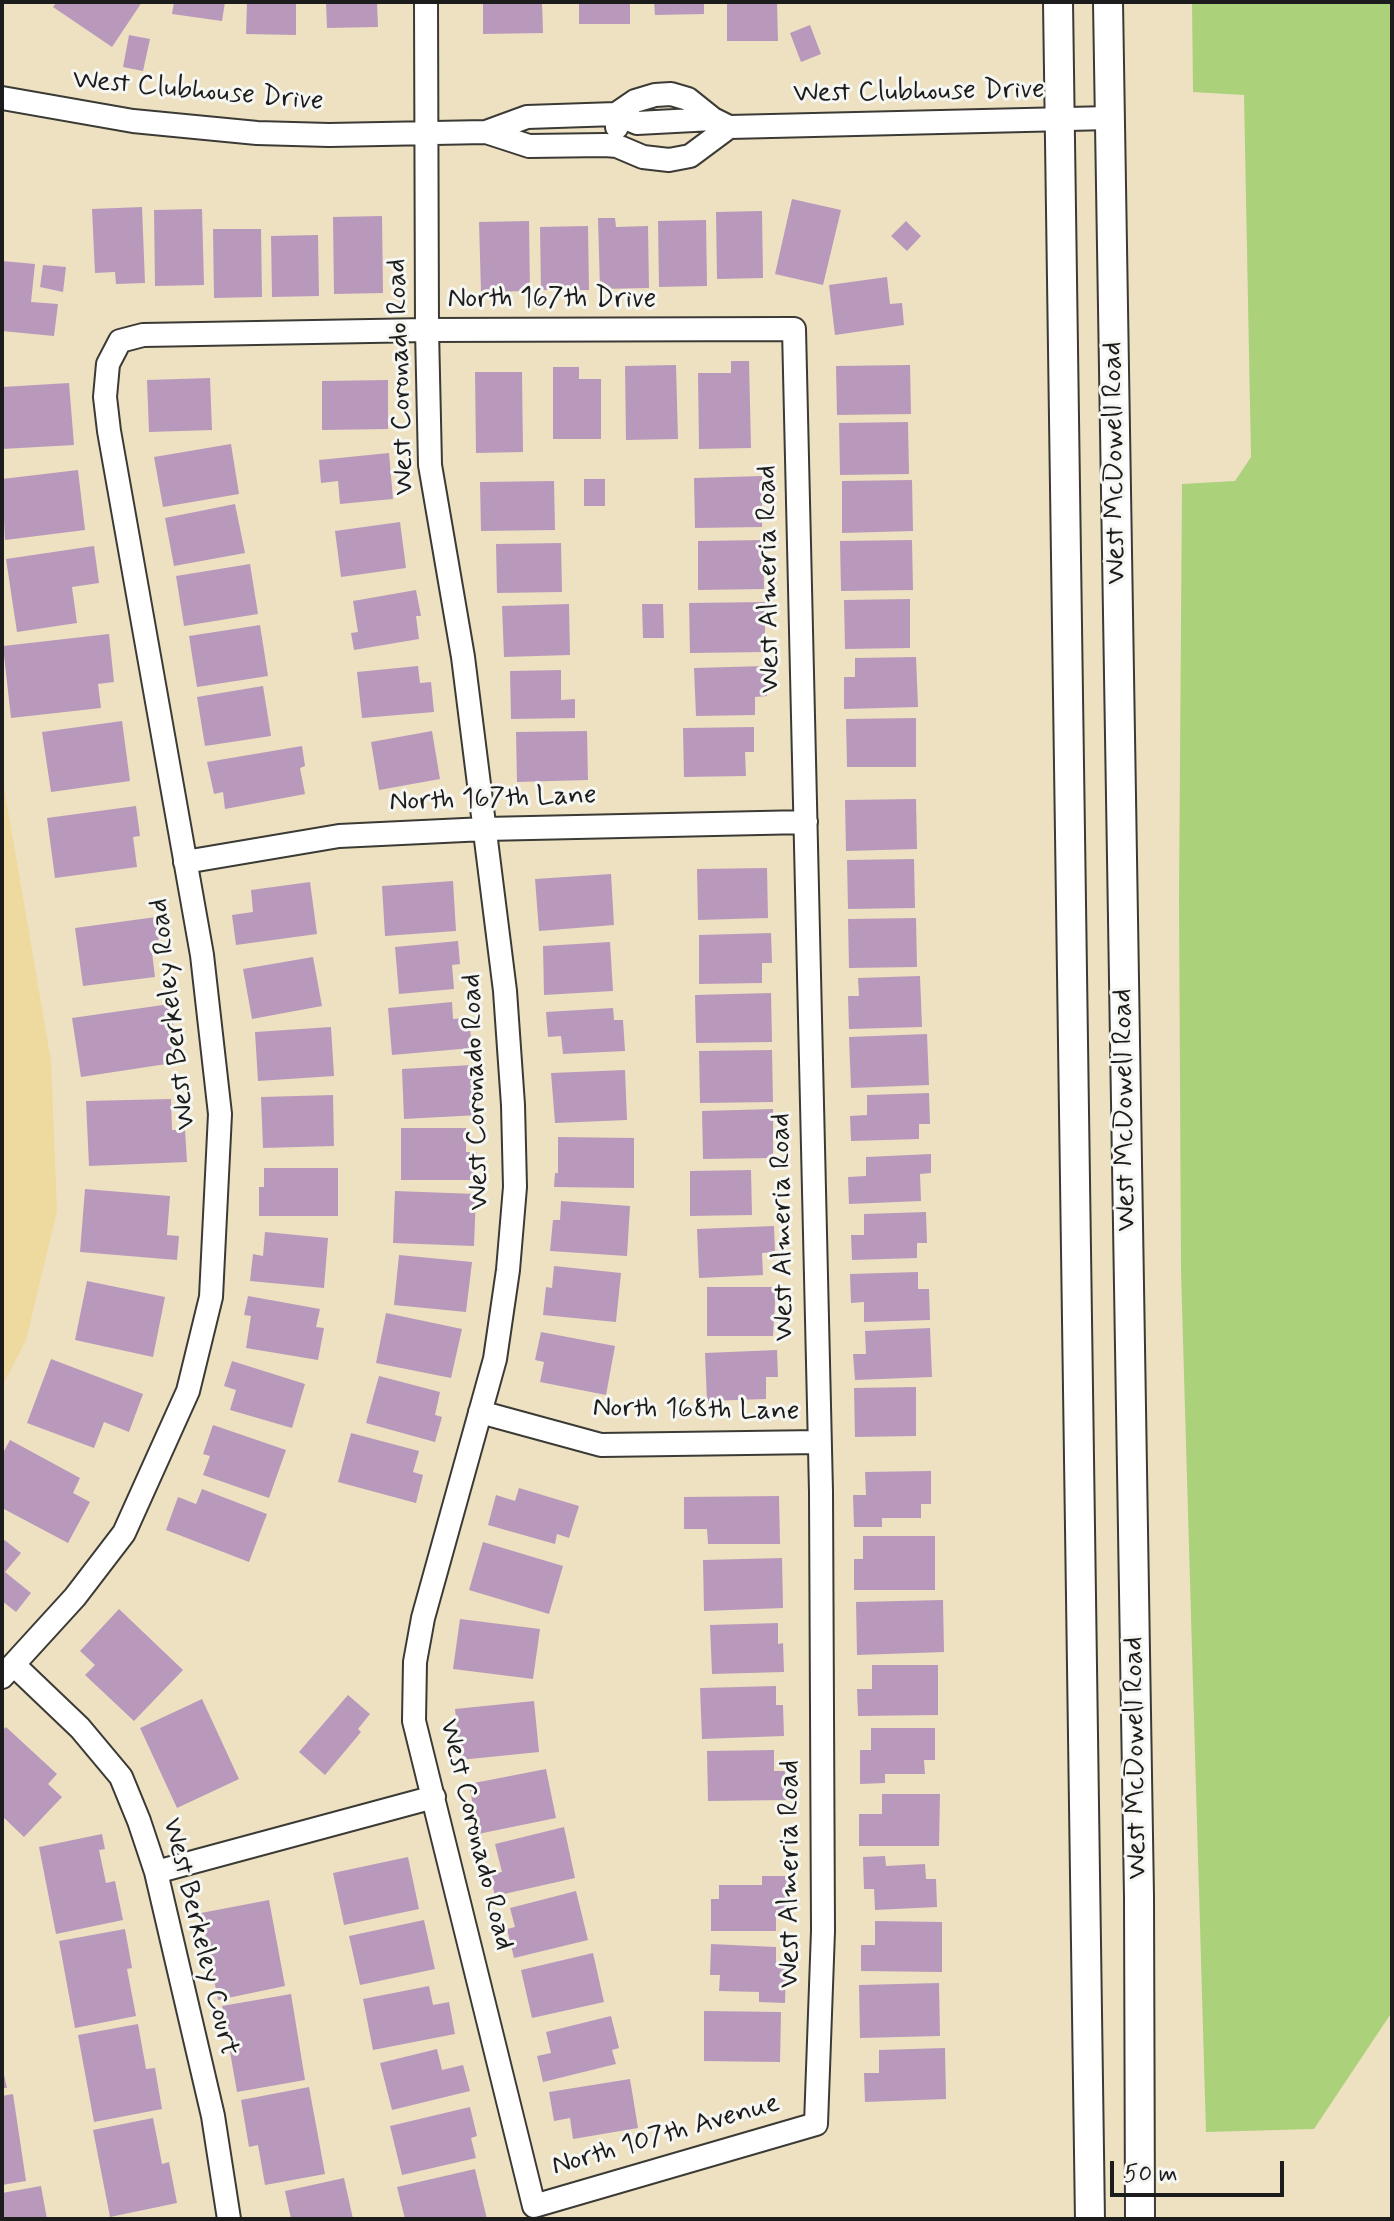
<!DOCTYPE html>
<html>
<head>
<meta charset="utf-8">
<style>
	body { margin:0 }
	#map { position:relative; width:1394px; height:2221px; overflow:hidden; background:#ede1c2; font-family:Mynerve,sans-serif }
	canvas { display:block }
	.frame { position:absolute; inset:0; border:4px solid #1c1c1c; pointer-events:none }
	.scale { position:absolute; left:1110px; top:2161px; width:174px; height:36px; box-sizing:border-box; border:4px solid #1c1c1c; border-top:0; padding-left:10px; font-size:24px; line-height:28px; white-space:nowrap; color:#1c1c1c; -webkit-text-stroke:6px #f6f6f2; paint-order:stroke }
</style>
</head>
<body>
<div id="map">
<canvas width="1394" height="2221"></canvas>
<div class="frame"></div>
<div class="scale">50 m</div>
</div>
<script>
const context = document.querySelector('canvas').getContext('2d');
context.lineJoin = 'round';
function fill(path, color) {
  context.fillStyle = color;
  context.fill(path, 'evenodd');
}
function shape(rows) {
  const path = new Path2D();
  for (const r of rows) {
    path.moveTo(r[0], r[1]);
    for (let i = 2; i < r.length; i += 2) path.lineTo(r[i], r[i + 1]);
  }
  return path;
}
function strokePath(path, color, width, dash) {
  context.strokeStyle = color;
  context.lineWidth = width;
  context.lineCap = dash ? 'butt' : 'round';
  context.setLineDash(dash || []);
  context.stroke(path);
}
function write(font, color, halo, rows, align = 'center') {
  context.font = font + ' Mynerve,sans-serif';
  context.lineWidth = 6;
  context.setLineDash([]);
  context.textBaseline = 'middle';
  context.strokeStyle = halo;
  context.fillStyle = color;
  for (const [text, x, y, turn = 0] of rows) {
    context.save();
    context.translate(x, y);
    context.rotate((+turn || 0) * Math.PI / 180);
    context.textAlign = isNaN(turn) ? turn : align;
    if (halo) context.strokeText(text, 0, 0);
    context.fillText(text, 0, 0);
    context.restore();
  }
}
const green = shape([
	[1192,2,1392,2,1392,2012,1314,2129,1206,2132,1181,1271,1179,899,1182,484,1235,481,1251,457,1244,95,1193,92]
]);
const sand = shape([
	[2,775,51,1061,57,1211,26,1340,2,1387]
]);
const building = shape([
	[57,2,142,2,112,47,53,7],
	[174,2,225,2,222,21,172,14],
	[247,2,296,2,296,35,246,34],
	[326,2,377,2,378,27,327,28],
	[483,2,542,2,543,33,483,34],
	[579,2,630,2,630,24,579,24],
	[654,2,704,2,704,14,655,15],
	[727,2,777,2,778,41,727,41],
	[810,25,821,54,801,62,790,33],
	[129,35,150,39,143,71,123,67],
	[792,199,841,210,823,285,775,274],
	[142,207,145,283,116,284,115,272,95,273,92,209],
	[202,209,204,285,155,286,154,210],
	[762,211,763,278,717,279,716,212],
	[382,216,383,293,334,294,333,217],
	[598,218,615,218,616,227,648,226,649,288,600,289],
	[706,220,707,286,659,287,658,221],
	[529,221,530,291,481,292,479,222],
	[906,221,921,236,907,251,891,236],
	[588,226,589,290,541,290,540,227],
	[213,229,261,229,262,297,214,298],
	[318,235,319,296,272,297,271,236],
	[2,261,35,264,31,302,58,304,54,336,2,331],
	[43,265,66,267,63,292,40,287],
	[887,277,890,304,902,303,904,325,835,335,829,285],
	[731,361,749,361,751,448,699,449,698,373,731,373],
	[676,365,678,439,626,440,625,366],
	[910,365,911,414,837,415,836,366],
	[553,367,579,367,579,379,601,379,601,439,553,439],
	[475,372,522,372,523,452,476,453],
	[210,378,212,430,149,432,147,380],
	[388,380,388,429,322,430,322,381],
	[69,383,74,445,2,449,2,387],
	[908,422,909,474,840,475,839,423],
	[231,444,239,494,163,507,154,457],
	[389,453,393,499,340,504,338,481,321,483,319,460],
	[78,470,85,530,5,540,2,479],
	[762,476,762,527,695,528,694,478],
	[584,479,605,479,605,506,584,506],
	[912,480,913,531,842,533,842,481],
	[554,481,555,530,481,531,480,482],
	[235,504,245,553,174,566,165,518],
	[400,522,406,568,341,577,335,531],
	[763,540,764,589,698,590,698,541],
	[912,540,913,590,841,591,840,541],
	[561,543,562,592,497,593,496,544],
	[94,546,99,583,72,587,77,623,17,632,6,559],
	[250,564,258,614,184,626,176,576],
	[416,590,421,616,416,616,419,639,354,650,351,633,358,632,353,601],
	[910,599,910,648,845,649,844,600],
	[765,602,765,652,690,653,689,603],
	[569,604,570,655,504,657,502,606],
	[642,604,663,604,664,638,643,638],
	[260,625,268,676,197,687,189,636],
	[109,634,114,682,98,684,101,708,11,718,3,646],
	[916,657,918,707,844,709,844,677,855,677,855,658],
	[418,666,420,683,431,682,434,712,362,718,357,672],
	[766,666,767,696,755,697,755,715,696,716,694,668],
	[561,670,561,700,575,699,575,718,511,719,510,671],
	[263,686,271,736,205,746,197,697],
	[916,718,916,767,847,767,846,719],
	[122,721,130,781,51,792,42,732],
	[754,727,754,752,745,752,746,776,684,777,683,728],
	[432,731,440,779,379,790,371,742],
	[587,731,588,780,517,782,516,732],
	[302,746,305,766,300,768,305,794,225,809,223,792,214,794,207,762],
	[916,799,917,849,846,851,845,800],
	[136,806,140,836,133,837,137,867,55,878,47,818],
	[914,859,915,908,848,909,847,860],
	[767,868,768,918,698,920,697,869],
	[611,874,614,925,539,931,535,879],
	[453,881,456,931,385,936,382,886],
	[310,882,317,934,236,945,232,915,253,912,251,890],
	[156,917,160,951,152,952,155,977,83,986,75,928],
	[916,918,917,967,849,968,848,919],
	[771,933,772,963,762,963,762,983,699,984,699,935],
	[458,941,460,964,452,965,454,989,399,994,395,947],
	[610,942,613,991,544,995,543,946],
	[313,957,322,1006,252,1019,243,969],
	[920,976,922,1027,849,1029,848,996,859,996,858,978],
	[771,993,772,1042,696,1043,695,995],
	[452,1002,453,1019,469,1018,472,1048,392,1055,388,1008],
	[170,1004,176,1042,171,1043,173,1063,81,1077,72,1018],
	[613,1008,614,1020,623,1020,625,1051,563,1054,561,1036,548,1037,546,1012],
	[331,1027,334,1076,258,1081,255,1032],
	[927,1034,929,1085,851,1088,849,1037],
	[772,1050,773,1102,700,1103,699,1051],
	[472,1065,473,1086,477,1086,479,1115,404,1119,402,1069],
	[625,1070,627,1120,555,1123,551,1073],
	[929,1093,930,1124,919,1124,919,1139,851,1141,850,1116,867,1115,867,1095],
	[333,1095,334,1146,263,1148,261,1097],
	[171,1099,172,1130,185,1130,187,1162,89,1166,86,1101],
	[773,1109,773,1158,703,1159,702,1111],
	[401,1128,466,1128,466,1152,477,1152,476,1180,401,1180],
	[558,1137,634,1138,634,1188,554,1187,555,1173,558,1173],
	[931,1154,931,1173,920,1174,921,1201,849,1204,848,1177,866,1176,866,1157],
	[264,1168,338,1168,338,1216,259,1216,259,1187,264,1187],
	[751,1170,752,1215,690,1216,690,1171],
	[85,1189,170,1196,167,1235,179,1236,177,1260,80,1252],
	[395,1191,476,1194,474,1246,393,1243],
	[561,1201,630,1206,627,1256,550,1251,553,1220,560,1220],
	[926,1212,927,1243,917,1243,917,1258,852,1260,851,1235,864,1235,864,1214],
	[774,1226,775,1252,762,1253,763,1275,699,1278,697,1229],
	[265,1232,328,1238,324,1288,250,1281,253,1254,263,1256],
	[399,1255,472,1262,466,1312,394,1305],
	[554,1266,621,1273,616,1322,543,1315,546,1287,552,1288],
	[918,1272,918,1289,929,1289,930,1320,864,1322,864,1302,851,1303,850,1274],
	[87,1281,165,1297,153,1357,75,1340],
	[707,1287,776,1287,773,1336,707,1336],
	[248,1296,320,1309,316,1327,324,1328,318,1360,246,1348,251,1316,244,1315],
	[386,1313,462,1329,451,1378,376,1363],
	[930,1328,932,1377,855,1380,853,1354,866,1354,865,1331],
	[541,1332,615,1346,606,1395,540,1382,544,1362,535,1360],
	[777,1350,778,1377,766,1377,766,1399,707,1401,705,1353],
	[51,1359,143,1394,129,1432,104,1422,94,1448,27,1423],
	[232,1361,305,1384,292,1428,230,1410,236,1390,224,1386],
	[379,1376,440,1392,435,1415,442,1417,435,1442,366,1423],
	[916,1387,916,1436,855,1437,854,1388],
	[213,1425,286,1450,269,1498,203,1475,210,1456,203,1454],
	[351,1433,419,1451,413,1472,423,1475,416,1503,338,1482],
	[10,1440,80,1478,73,1493,90,1502,68,1543,2,1508,2,1455],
	[931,1471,931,1504,921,1504,921,1518,882,1518,882,1527,854,1527,853,1495,866,1495,865,1472],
	[519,1488,579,1506,569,1538,557,1534,555,1544,488,1525,496,1495,515,1501],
	[202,1489,267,1514,249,1562,166,1530,178,1497,196,1504],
	[779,1496,780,1544,708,1544,707,1529,684,1529,684,1497],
	[863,1536,935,1536,935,1590,854,1590,854,1559,863,1559],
	[2,1538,21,1553,5,1572,31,1593,16,1612,2,1601],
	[483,1542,563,1566,549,1614,469,1590],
	[782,1558,783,1608,704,1611,703,1560],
	[943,1600,944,1652,857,1655,856,1602],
	[119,1609,183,1670,134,1721,85,1675,95,1665,80,1651],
	[460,1619,540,1629,533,1679,453,1669],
	[778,1623,778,1644,783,1643,784,1672,712,1674,710,1625],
	[872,1665,938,1665,938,1715,858,1716,857,1689,872,1689],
	[776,1686,776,1705,783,1705,784,1736,702,1739,700,1688],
	[348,1695,370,1714,358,1729,361,1732,325,1775,299,1752],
	[202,1699,239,1779,177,1808,140,1728],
	[534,1701,539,1752,460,1760,455,1709],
	[6,1727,57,1774,48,1784,62,1797,24,1837,2,1816,2,1731],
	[871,1728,935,1728,935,1760,924,1760,925,1774,885,1774,885,1783,860,1784,860,1750,871,1750],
	[774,1750,774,1771,785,1771,786,1800,708,1801,707,1751],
	[546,1769,556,1818,478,1834,469,1784],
	[882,1794,940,1794,939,1846,859,1846,859,1814,882,1814],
	[564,1827,575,1878,495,1896,490,1874,502,1872,495,1844],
	[102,1834,105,1849,99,1850,106,1883,115,1881,123,1920,56,1934,39,1847],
	[885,1856,886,1866,925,1864,926,1879,936,1879,937,1907,875,1910,874,1889,864,1889,863,1857],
	[408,1857,419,1909,344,1925,333,1873],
	[762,1876,788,1876,788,1910,776,1910,776,1931,711,1931,711,1899,719,1899,719,1885,762,1885],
	[576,1891,588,1940,514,1958,507,1929,515,1927,510,1908],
	[269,1900,285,1986,218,2000,201,1913],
	[424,1920,435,1969,360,1985,349,1936],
	[875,1921,942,1922,942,1972,861,1971,861,1945,875,1945],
	[125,1929,132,1968,127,1969,136,2016,75,2028,59,1941],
	[711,1944,776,1947,776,1967,786,1967,785,2003,759,2002,759,1992,719,1991,720,1975,710,1975],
	[593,1953,604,2002,532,2018,521,1970],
	[939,1983,940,2036,860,2038,859,1985],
	[429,1986,433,2005,449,2002,455,2034,373,2050,363,1999],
	[291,1994,305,2080,237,2092,222,2006],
	[704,2011,781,2012,780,2062,704,2061],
	[611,2016,619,2048,612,2050,616,2064,543,2082,537,2056,551,2053,546,2032],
	[138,2024,146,2069,155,2068,162,2109,94,2122,78,2035],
	[945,2048,946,2099,865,2102,864,2073,879,2073,879,2050],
	[437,2049,442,2070,463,2065,470,2091,392,2110,380,2063],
	[2,2066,7,2088,2,2088],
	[630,2079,638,2128,573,2139,570,2118,554,2121,549,2092],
	[309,2087,325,2174,265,2185,258,2145,249,2147,241,2100],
	[13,2094,26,2181,2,2185,2,2096],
	[470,2107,477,2136,471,2138,476,2158,402,2175,390,2126],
	[153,2118,162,2164,169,2162,177,2203,110,2217,93,2130],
	[475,2169,487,2219,405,2219,397,2187],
	[344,2178,353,2219,291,2219,285,2191],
	[41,2186,47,2219,2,2219,2,2193]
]);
const minor = shape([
	[2,98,133,121,257,133,329,135,486,132,527,117,616,114,635,101,655,95,671,94,688,99,713,119,729,127,1110,118],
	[617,127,616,114,637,123,713,119],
	[486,132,529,146,605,145,617,146,643,157,669,160,690,156,729,127],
	[185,862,339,836,485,829,806,822],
	[480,1412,601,1445,819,1442],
	[14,1665,80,1728,121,1777,139,1821,156,1872,213,2116,229,2219],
	[2,1677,75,1597,124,1533,188,1391,211,1297,220,1114,202,955,109,431,105,397,108,364,120,341,143,335,427,330,794,329,821,1491,823,1931,816,2124,534,2206,414,1721,415,1662,423,1618,495,1359,508,1270,515,1187,513,1105,505,991,463,657,430,465,427,330,426,2],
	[156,1872,434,1797]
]);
const major = shape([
	[1058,2,1090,2219],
	[1108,2,1139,1896,1140,2219]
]);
const streetNames = [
	["West Clubhouse Drive",198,92,5],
	["West Clubhouse Drive",919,93,-1],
	["North 167th Drive",552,300],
	["West Coronado Road",402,377,-92],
	["West McDowell Road",1116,463,-91],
	["West Almeria Road",770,579,-91],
	["North 167th Lane",493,800,-2],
	["West Berkeley Road",174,1014,-97],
	["West Coronado Road",477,1092,-92],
	["West McDowell Road",1126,1110,-91],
	["West Almeria Road",784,1227,-91],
	["North 168th Lane",696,1411,1],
	["West McDowell Road",1137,1758,-91],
	["West Coronado Road",475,1835,76],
	["West Almeria Road",791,1874,-90],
	["West Berkeley Court",199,1937,76],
	["North 107th Avenue",666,2136,-16]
];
fill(green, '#abd17b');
fill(sand, '#eeda9e');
fill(building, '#b999bb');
strokePath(minor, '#3b3a35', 26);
strokePath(major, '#3b3a35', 32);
strokePath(minor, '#fff', 22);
strokePath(major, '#fff', 28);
write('28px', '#1c1c1c', '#f6f6f2', streetNames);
</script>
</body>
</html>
